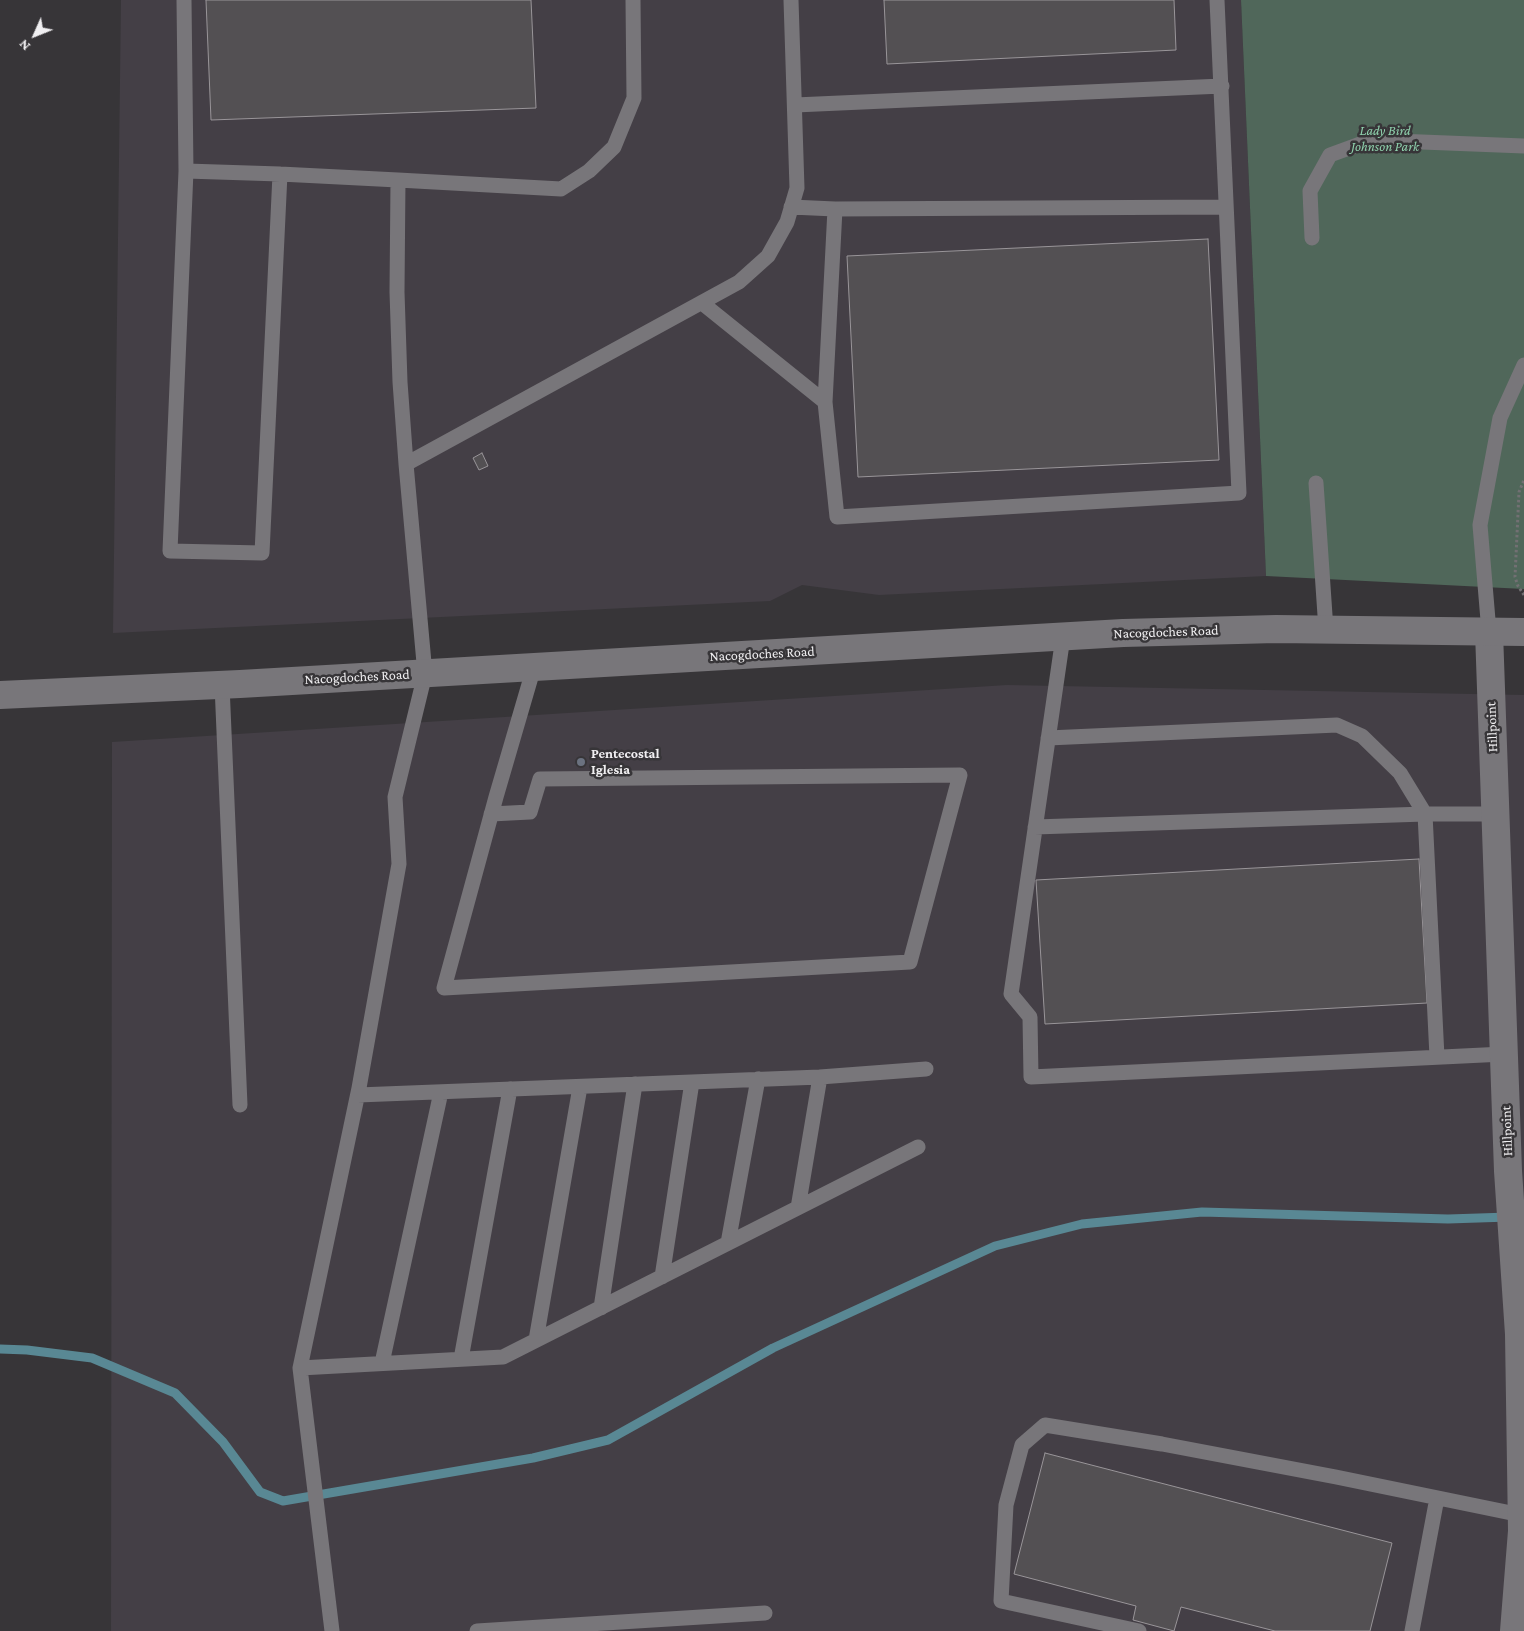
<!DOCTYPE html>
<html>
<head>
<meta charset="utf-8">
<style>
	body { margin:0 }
	#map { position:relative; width:1524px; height:1631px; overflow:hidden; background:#373538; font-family:"Crimson Pro",serif }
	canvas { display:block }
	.north { position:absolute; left:10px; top:10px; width:50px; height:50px; -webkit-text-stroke:4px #373538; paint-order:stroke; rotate:226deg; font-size:14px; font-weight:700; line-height:20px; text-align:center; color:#f0eff1 }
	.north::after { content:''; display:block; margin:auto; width:18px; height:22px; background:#f0eff1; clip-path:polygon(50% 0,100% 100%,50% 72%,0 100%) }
</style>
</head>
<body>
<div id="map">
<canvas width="1524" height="1631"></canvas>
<div class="north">N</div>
</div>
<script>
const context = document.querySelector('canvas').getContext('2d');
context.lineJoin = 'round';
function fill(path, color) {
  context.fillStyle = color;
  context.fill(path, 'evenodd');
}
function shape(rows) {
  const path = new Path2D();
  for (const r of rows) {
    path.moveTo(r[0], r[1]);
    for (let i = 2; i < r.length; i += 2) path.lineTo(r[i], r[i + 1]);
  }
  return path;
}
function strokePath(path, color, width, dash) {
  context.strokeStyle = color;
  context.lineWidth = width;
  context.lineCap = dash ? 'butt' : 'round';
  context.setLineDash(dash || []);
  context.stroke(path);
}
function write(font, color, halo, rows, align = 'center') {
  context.font = font + ' "Crimson Pro",serif';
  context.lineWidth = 5;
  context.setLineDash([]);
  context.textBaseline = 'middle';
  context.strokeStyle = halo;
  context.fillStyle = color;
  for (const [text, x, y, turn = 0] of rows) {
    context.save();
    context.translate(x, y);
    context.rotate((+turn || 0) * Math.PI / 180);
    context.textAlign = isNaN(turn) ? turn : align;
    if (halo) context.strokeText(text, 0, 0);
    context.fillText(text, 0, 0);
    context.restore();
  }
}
const built = shape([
	[121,0,1241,0,1266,576,879,595,802,585,770,601,113,633],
	[1007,685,1524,695,1524,1631,111,1631,112,742]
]);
const green = shape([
	[1241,0,1524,0,1524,589,1266,576]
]);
const stream = shape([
	[0,1349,27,1350,92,1358,175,1393,223,1442,260,1492,283,1501,533,1458,608,1440,773,1348,995,1246,1082,1224,1202,1212,1448,1219,1509,1217]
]);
const building = shape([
	[206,0,531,0,536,108,211,120,206,0],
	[884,0,1174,0,1176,50,887,64,884,0],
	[1208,239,1219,460,858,477,847,256,1208,239],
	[482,453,488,466,479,470,473,458,482,453],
	[1419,859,1427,1003,1045,1024,1036,880,1419,859],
	[1045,1453,1392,1543,1370,1631,1275,1631,1181,1607,1174,1631,1133,1620,1136,1606,1014,1574,1045,1453]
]);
const path = shape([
	[1524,595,1518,586,1515,577,1519,492,1524,480]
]);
const service = shape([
	[184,0,186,171],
	[791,0,797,188,787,222,768,256,739,282,406,464,425,674,395,797,399,864,359,1088,300,1368,503,1357,918,1147],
	[795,105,1222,86],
	[280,174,262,553,170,551,186,171,280,174,398,180,397,292,400,382,406,464],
	[398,180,561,189,589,171,614,147,634,98,633,0],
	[791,207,835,209,825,402],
	[835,209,1226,207],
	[1312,238,1310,191,1330,155,1371,140,1524,146],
	[702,303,825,402,837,517,1239,493,1217,0],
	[1316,483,1326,630],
	[1489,632,1480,525,1500,418,1524,365],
	[1063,637,1011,994,1030,1017,1031,1077,1504,1054],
	[222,685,240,1105],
	[1048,738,1337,725,1362,736,1400,773,1425,814,1437,1057],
	[491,814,530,812,540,779,960,775,910,962,444,988,496,797,534,667],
	[1035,827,1425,814,1495,814],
	[820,1077,926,1069],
	[358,1095,820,1077,798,1208],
	[728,1243,758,1079],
	[662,1277,692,1082],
	[601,1308,635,1084],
	[536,1340,580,1087],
	[461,1359,510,1089],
	[382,1363,441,1092],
	[300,1368,332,1631],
	[477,1631,765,1613],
	[1139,1631,1001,1601,1006,1505,1022,1445,1045,1425,1162,1444,1336,1477,1521,1515],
	[1412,1631,1437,1498]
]);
const minor = shape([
	[1489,632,1508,1171,1519,1334,1522,1531,1514,1631]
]);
const secondary = shape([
	[0,695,240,684,1123,633,1276,629,1524,632]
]);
const markers = [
	[581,762,5,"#6b7280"]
];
const parkNames = [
	["Lady Bird",1385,131],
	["Johnson Park",1385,147]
];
const streetNames = [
	["Nacogdoches Road",1166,632,-2],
	["Nacogdoches Road",762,654,-3],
	["Nacogdoches Road",357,677,-3],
	["Hillpoint",1492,727,-92],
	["Hillpoint",1507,1131,-92]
];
const poiNames = [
	["Pentecostal",591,754],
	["Iglesia",591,770]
];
fill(built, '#443f46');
fill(green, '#50675a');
strokePath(stream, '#598894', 9);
fill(building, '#535053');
strokePath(building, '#999599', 1);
strokePath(path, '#727073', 3, [2.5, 2.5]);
strokePath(service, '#78767a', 15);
strokePath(minor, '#78767a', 28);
strokePath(secondary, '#78767a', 28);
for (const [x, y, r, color] of markers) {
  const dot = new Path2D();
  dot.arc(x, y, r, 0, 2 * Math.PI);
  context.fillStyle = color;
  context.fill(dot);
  strokePath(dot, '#373538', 2);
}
write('italic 14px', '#8fd1ad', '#373538', parkNames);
write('14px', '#f0eff1', '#373538', streetNames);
write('bold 14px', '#f0eff1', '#373538', poiNames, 'left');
</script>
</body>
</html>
